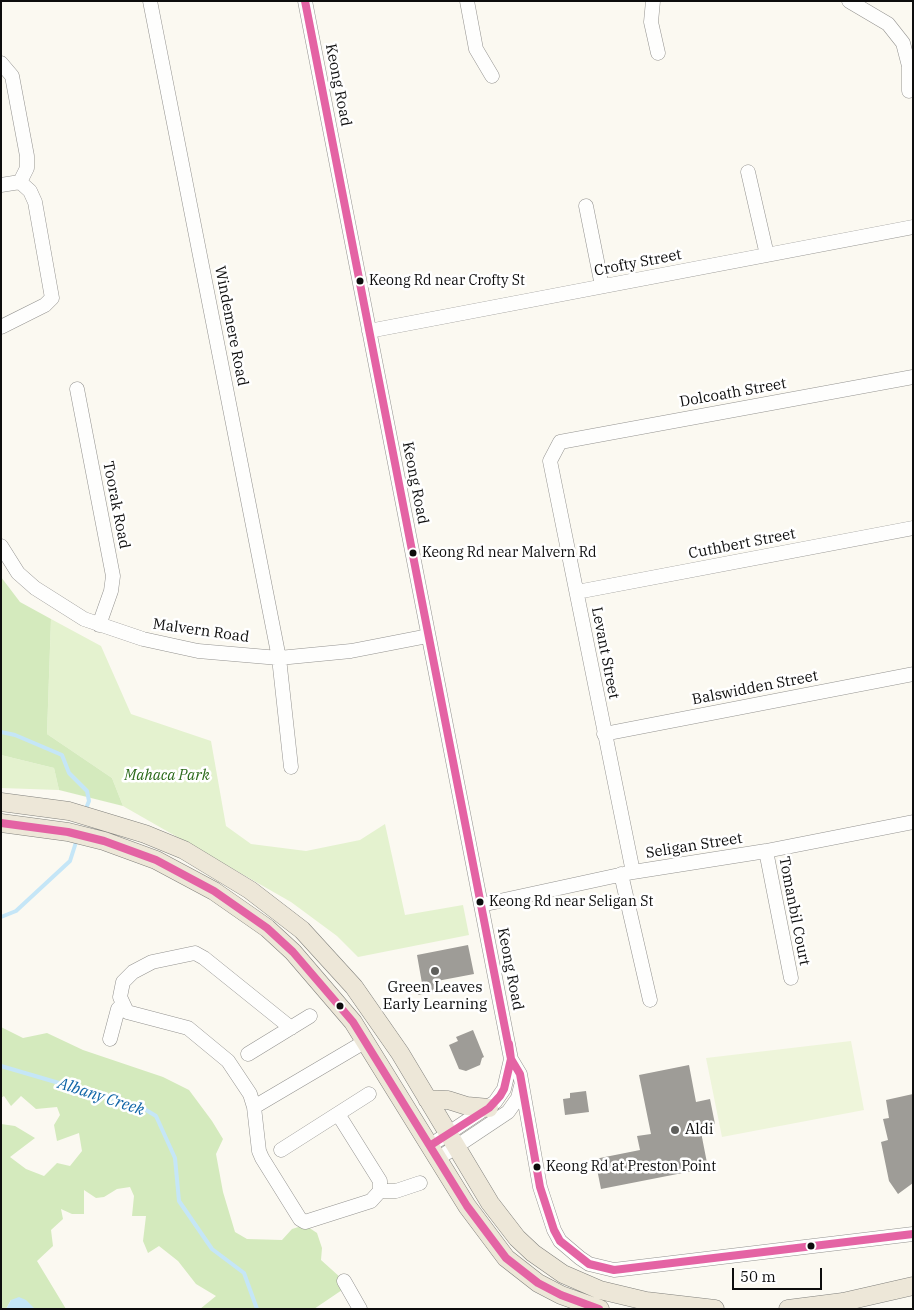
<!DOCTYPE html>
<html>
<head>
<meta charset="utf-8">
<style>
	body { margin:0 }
	#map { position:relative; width:914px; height:1310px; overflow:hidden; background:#fbf9f1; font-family:"IBM Plex Serif",serif }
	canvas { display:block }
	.frame { position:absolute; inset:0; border:2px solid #0d0d0d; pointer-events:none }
	.scale { position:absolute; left:732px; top:1268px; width:90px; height:22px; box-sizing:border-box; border:2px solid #0d0d0d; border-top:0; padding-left:6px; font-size:15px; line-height:18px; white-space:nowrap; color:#0d0d0d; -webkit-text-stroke:4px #fff; paint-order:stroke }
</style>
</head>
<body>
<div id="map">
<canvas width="914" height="1310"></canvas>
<div class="frame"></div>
<div class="scale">50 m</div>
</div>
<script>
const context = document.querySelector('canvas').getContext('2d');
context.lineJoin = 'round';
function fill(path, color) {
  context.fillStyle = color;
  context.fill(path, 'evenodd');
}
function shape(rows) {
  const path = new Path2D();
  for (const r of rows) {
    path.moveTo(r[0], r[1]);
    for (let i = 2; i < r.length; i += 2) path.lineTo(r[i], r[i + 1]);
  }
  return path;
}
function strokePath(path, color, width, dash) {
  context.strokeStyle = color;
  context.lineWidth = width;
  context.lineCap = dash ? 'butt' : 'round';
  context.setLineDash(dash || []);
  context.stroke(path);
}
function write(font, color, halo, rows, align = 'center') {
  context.font = font + ' "IBM Plex Serif",serif';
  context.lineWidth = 5;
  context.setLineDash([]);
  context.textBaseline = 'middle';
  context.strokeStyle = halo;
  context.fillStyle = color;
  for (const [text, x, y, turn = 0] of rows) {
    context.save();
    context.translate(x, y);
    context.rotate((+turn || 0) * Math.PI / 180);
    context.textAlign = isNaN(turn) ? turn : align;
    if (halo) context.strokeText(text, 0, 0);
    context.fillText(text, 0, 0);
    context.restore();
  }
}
const green = shape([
	[51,619,101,646,131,714,211,741,226,826,251,844,306,851,360,840,385,824,405,915,463,905,469,935,358,957,337,936,291,902,123,806,112,778,47,734],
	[1,755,54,768,59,790,1,788]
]);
const forest = shape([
	[1,577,20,602,51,619,47,734,112,778,123,806,59,790,54,768,1,755],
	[1,1027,23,1038,47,1033,83,1050,163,1077,189,1090,212,1121,223,1139,216,1154,223,1192,235,1232,247,1239,282,1240,292,1229,305,1225,317,1233,322,1248,321,1260,341,1278,342,1290,314,1309,200,1309,216,1296,196,1284,178,1261,159,1246,148,1253,143,1241,146,1216,132,1216,134,1196,130,1187,117,1189,104,1197,96,1198,84,1190,84,1214,72,1214,61,1209,63,1219,51,1230,53,1246,37,1261,66,1309,35,1309,11,1300,6,1309,1,1309,1,1124,15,1126,35,1138,10,1157,26,1169,44,1176,57,1163,70,1166,82,1151,79,1133,57,1141,54,1125,60,1115,57,1107,36,1109,21,1096,11,1106,4,1096,1,1098]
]);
const pitch = shape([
	[851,1041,864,1110,722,1137,706,1058]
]);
const water = shape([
	[19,1297,26,1300,35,1309,6,1309,11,1300]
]);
const stream = shape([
	[1,732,15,735,62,755,69,773,87,791,89,801,85,811],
	[1,917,16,911,70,861,77,839],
	[1,1066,141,1107,156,1116,175,1158,179,1201,212,1249,244,1273,257,1309]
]);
const building = shape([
	[468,945,474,974,437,981,439,991,418,995,417,990,423,989,417,955],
	[473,1030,484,1057,482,1058,480,1065,466,1071,459,1069,449,1045,458,1041,456,1037],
	[689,1065,696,1102,710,1099,715,1124,700,1127,708,1168,601,1189,595,1159,640,1150,637,1136,651,1134,639,1075],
	[586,1091,589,1112,565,1115,563,1099,570,1098,570,1093],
	[913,1094,913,1183,898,1194,889,1181,881,1142,888,1140,883,1119,889,1118,886,1100]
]);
const minor = shape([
	[150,1,279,658,291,767],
	[305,1,511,1059,520,1074,540,1187,554,1230,560,1241,580,1258,589,1264,614,1270,913,1234],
	[467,1,476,49,492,76],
	[653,1,651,22,658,53],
	[849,1,888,24,903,43,909,66,909,91],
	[1,63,12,76,27,156,27,168,20,182,30,191,35,202,52,298,45,305,1,327],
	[748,172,767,255],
	[1,185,20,182],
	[586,206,602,286],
	[369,331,913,227],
	[77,389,113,576,111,591,99,625],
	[1,546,18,573,35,588,84,619,143,639,198,651,279,658,351,651,428,636],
	[577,592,913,528],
	[604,734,913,674],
	[766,851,791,978],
	[633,872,550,461,560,442,913,377],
	[621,874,650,1000],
	[481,905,633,872,766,851,913,822],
	[291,1028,204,958,195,953,152,962,133,972,123,982,120,997,127,1012,188,1028,228,1061,250,1094,254,1107,259,1151,262,1158,300,1219,305,1222,371,1201,380,1191,380,1181,338,1114],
	[110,1039,118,1009,122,1005],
	[248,1054,310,1016],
	[254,1107,366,1041],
	[431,1145,495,1102,504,1089,511,1059],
	[281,1150,369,1094],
	[439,1158,508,1112,518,1098,521,1086],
	[380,1191,396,1191,420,1183],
	[344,1281,360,1309]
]);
const major = shape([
	[1,802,69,811,145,834,184,850,250,890,302,930,354,987,400,1053,490,1203,517,1238,533,1253,563,1274,600,1290,646,1301,715,1309],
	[1,823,68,832,104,841,156,860,214,891,267,928,293,952,353,1022,467,1206,506,1258,538,1283,561,1295,600,1309],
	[427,1099,448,1100,467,1106,489,1108],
	[788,1309,843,1302,913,1286]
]);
const bus1 = shape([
	[305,1,511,1059,520,1074,540,1187,554,1230,560,1241,589,1264,614,1270,913,1234],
	[1,823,68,832,104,841,156,860,214,891,267,928,293,952,353,1022,467,1206,506,1258,538,1283,561,1295,599,1309],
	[431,1145,489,1108,500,1096,504,1089,511,1059,509,1044]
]);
const markers = [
	[360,281,4.5,"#0d0d0d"],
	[413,553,4.5,"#0d0d0d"],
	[480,902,4.5,"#0d0d0d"],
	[435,971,5,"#60605d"],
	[340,1006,4.5,"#0d0d0d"],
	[675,1130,5,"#60605d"],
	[537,1167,4.5,"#0d0d0d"],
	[811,1246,4.5,"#0d0d0d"]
];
const busNames = [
	["Keong Rd near Crofty St",369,281],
	["Keong Rd near Malvern Rd",422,553],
	["Keong Rd near Seligan St",489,902],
	["Keong Rd at Preston Point",546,1167]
];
const streetNames = [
	["Keong Road",338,85,79],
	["Crofty Street",638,263,-11],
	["Windemere Road",231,326,79],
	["Dolcoath Street",733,393,-10],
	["Keong Road",415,483,79],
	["Toorak Road",116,505,79],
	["Cuthbert Street",742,544,-11],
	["Malvern Road",201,631,8],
	["Levant Street",605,653,79],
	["Balswidden Street",755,688,-11],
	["Seligan Street",694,846,-9],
	["Tomanbil Court",794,911,79],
	["Keong Road",510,969,79]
];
const parkNames = [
	["Mahaca Park",167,776]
];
const poiNames = [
	["Green Leaves",435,988],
	["Early Learning",435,1005],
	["Aldi",685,1130,"left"]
];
const waterNames = [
	["Albany Creek",101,1097,18]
];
fill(green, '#e4f2cf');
fill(forest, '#d4eabd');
fill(pitch, '#eef5da');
fill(water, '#c5e6f7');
strokePath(stream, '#c5e6f7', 4);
fill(building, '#9e9c97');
strokePath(minor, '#949390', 15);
strokePath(major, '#81817d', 19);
strokePath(minor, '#fefefd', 14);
strokePath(major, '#ede7d8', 18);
strokePath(bus1, '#e463a4', 8);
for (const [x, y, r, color] of markers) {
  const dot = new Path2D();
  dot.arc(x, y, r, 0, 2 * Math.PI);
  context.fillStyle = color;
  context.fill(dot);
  strokePath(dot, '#fff', 2);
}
write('14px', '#0d0d0d', '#fff', busNames, 'left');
write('15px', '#0d0d0d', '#fff', streetNames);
write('italic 15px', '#2a6919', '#fff', parkNames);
write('15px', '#0d0d0d', '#fff', poiNames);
write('italic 16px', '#0f64a7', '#fff', waterNames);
</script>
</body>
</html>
